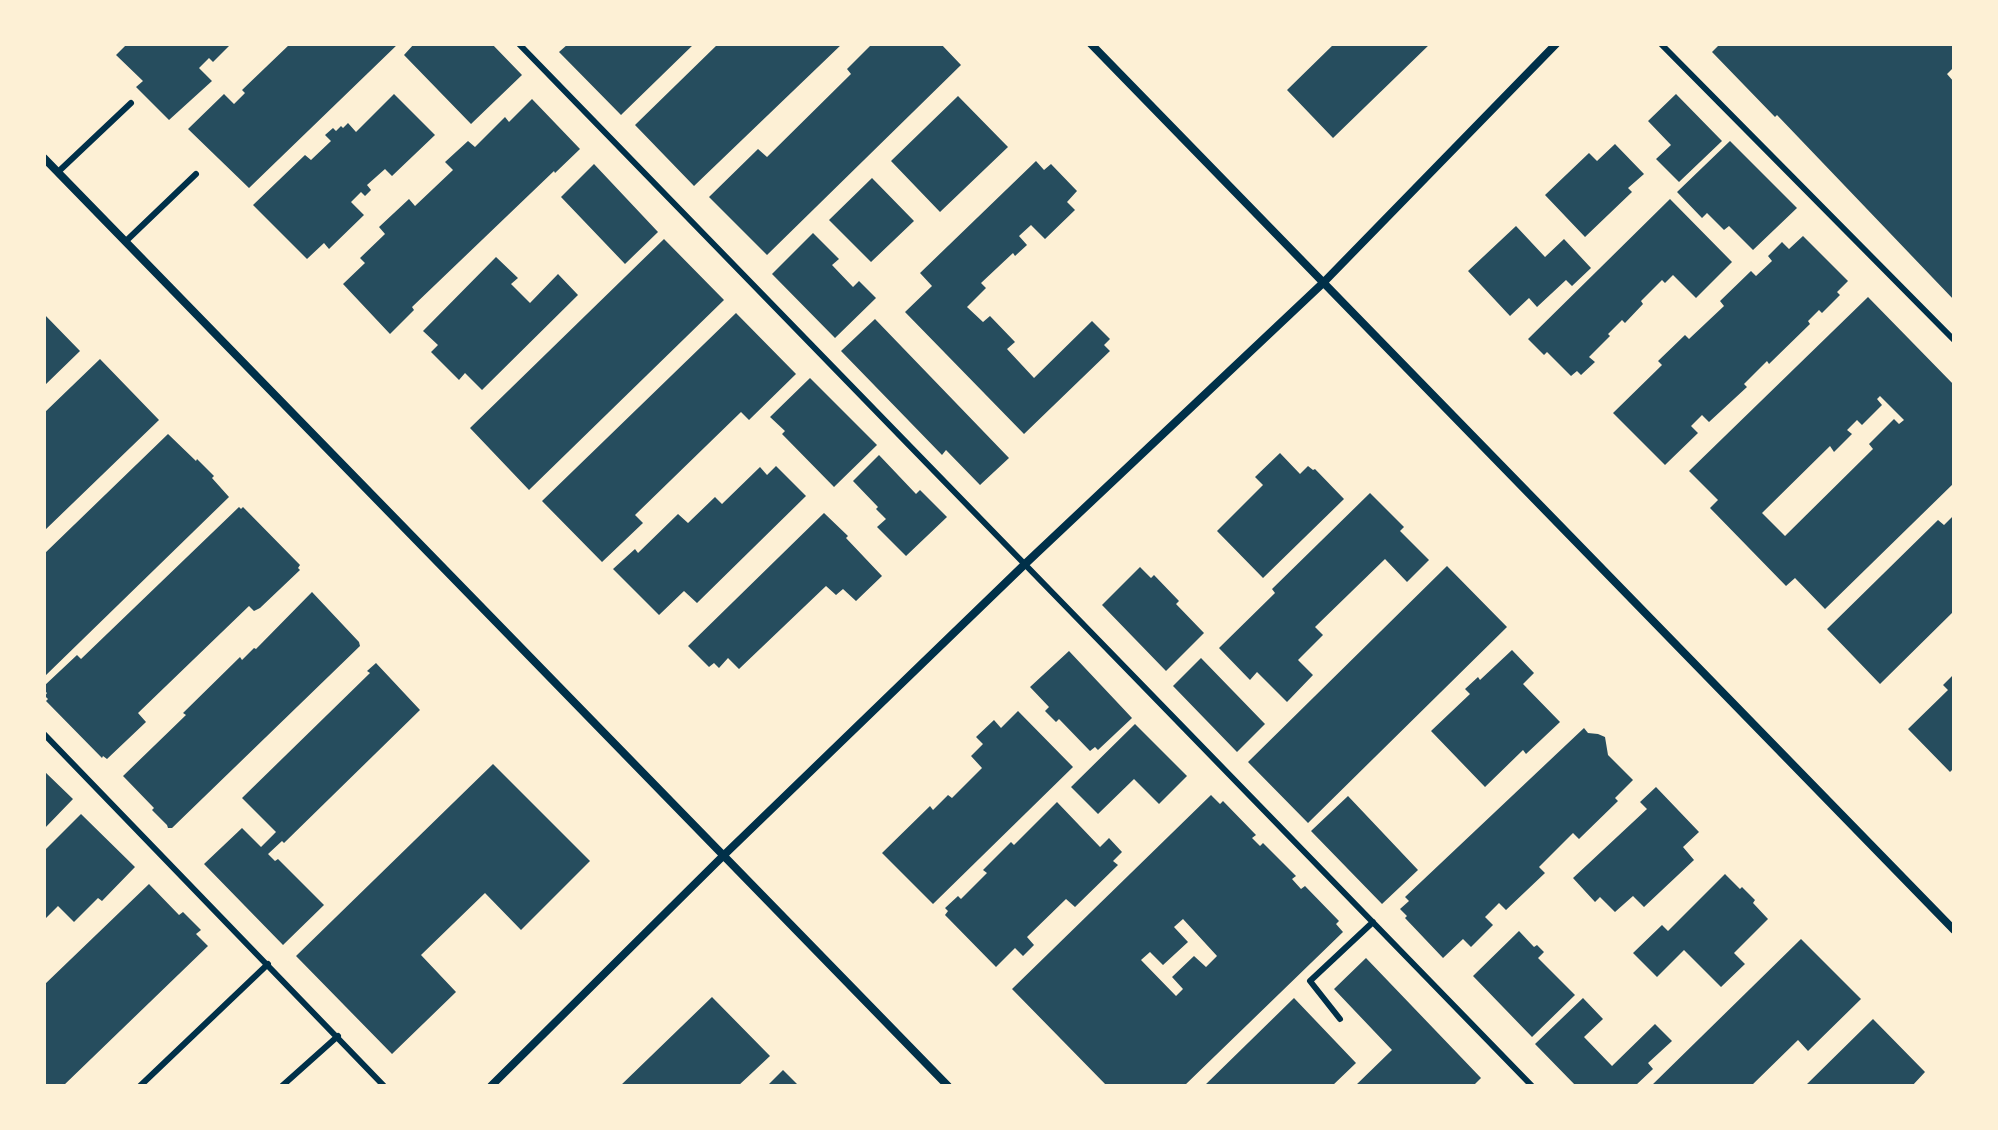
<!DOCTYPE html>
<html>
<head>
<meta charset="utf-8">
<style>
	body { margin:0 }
	#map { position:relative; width:1998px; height:1130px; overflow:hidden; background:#fdf0d5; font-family:"Times New Roman",serif }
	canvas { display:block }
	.frame { position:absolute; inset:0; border:46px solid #fdf0d5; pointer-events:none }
</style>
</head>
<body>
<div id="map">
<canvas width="1998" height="1130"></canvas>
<div class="frame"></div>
</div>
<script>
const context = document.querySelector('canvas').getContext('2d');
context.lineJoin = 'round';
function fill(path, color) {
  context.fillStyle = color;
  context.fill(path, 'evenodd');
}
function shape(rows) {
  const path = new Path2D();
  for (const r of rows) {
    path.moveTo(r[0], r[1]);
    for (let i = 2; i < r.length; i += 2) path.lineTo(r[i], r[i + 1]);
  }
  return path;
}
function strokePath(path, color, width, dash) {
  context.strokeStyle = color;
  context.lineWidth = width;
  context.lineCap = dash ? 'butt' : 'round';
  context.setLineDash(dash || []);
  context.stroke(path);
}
const building = shape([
	[127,44,231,44,213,62,209,58,199,68,212,81,169,120,136,87,143,81,116,55],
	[290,44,398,44,249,188,188,129,224,94,234,104,245,93,242,90],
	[414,44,492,44,522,75,471,124,404,55],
	[568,44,694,44,621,115,559,52],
	[718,44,842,44,694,186,635,125],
	[872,44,941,44,961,65,767,255,709,197,758,149,767,157,851,74,847,69],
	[1334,44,1430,44,1333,138,1287,90],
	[1720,44,1954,44,1954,67,1947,74,1954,82,1954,300,1777,115,1775,117,1712,52],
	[394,94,435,135,392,176,385,169,367,185,371,190,365,196,361,192,351,202,364,215,329,249,324,243,307,259,253,205,305,155,311,160,331,141,325,135,333,128,336,131,341,126,343,128,348,123,356,132],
	[1676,94,1722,141,1679,182,1656,159,1671,145,1648,121],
	[958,96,1008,147,940,212,891,161],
	[532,99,580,149,555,173,554,171,412,307,414,310,390,334,343,284,365,263,360,258,385,234,379,227,409,199,415,206,453,170,445,162,468,141,475,147,505,117,509,122],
	[1730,141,1797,208,1753,250,1729,226,1724,230,1707,213,1702,218,1677,192],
	[1615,144,1644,174,1628,188,1632,192,1585,237,1545,195,1589,153,1597,161],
	[1036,161,1044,170,1051,164,1077,191,1067,202,1075,210,1045,239,1031,225,1019,236,1027,245,1015,256,1013,253,981,283,986,288,967,307,983,322,990,316,1015,342,1007,349,1034,378,1092,321,1110,339,1104,345,1110,351,1024,434,905,312,932,286,920,273],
	[594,164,658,232,625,264,561,197],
	[872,178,914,221,871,262,829,220],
	[1670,199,1732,262,1696,298,1673,275,1665,283,1662,280,1641,301,1643,304,1625,323,1622,320,1608,334,1610,336,1589,357,1595,362,1581,375,1577,371,1571,376,1547,352,1544,355,1528,339],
	[1516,226,1545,257,1564,239,1591,268,1572,286,1566,280,1537,307,1529,298,1510,316,1468,271],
	[813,233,839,259,832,265,853,287,859,281,876,298,835,338,772,274],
	[1803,236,1848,281,1837,292,1840,295,1822,313,1819,310,1808,321,1810,324,1769,364,1767,361,1744,384,1747,387,1709,422,1702,415,1691,426,1698,433,1665,465,1613,413,1662,365,1658,361,1685,335,1689,339,1724,306,1720,301,1751,271,1756,276,1772,261,1768,256,1782,242,1789,249],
	[664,239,724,300,529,490,470,428],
	[496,257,518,278,511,284,530,303,558,274,578,295,482,390,465,373,459,380,431,352,438,345,423,331],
	[1868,297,1954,385,1954,483,1825,609,1795,578,1786,586,1710,508,1718,500,1689,471],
	[1880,396,1904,420,1899,424,1894,419,1869,444,1873,449,1785,536,1762,513,1830,446,1834,452,1852,434,1847,430,1857,420,1862,425,1882,405,1877,399],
	[736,313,796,374,749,420,741,412,635,515,643,523,602,562,542,501],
	[44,314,80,351,44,386],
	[875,319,1009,458,980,485,946,450,942,455,841,351],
	[100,359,159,420,44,531,44,413],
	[810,378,877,445,834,487,782,434,785,431,770,417],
	[168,434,196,461,197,459,214,476,212,478,229,497,44,677,44,554],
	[1280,453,1300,474,1308,466,1313,470,1315,469,1344,499,1263,578,1217,531,1263,485,1255,477],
	[879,455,916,494,920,490,947,517,906,556,877,527,886,519,876,509,878,507,853,481],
	[776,466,806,496,697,603,684,591,659,615,613,569,635,549,638,553,678,514,688,523,715,497,722,504,760,467,767,475],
	[1370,493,1404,527,1400,531,1429,560,1407,582,1385,559,1315,627,1323,635,1298,660,1313,675,1287,702,1257,672,1250,680,1219,648,1275,593,1272,589],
	[239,507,241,509,243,507,300,565,298,568,300,570,260,608,254,611,249,606,138,713,146,722,107,759,103,756,102,758,46,701,48,699,45,696,47,693,44,690,44,686,77,655,81,659],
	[824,513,848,536,846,538,882,576,856,601,843,589,836,595,826,586,739,669,728,658,719,668,714,663,709,667,688,646],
	[1954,515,1954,611,1880,684,1827,629,1938,520,1944,525],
	[1447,566,1507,627,1308,823,1248,762],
	[1140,567,1151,578,1154,575,1179,601,1176,604,1204,633,1166,671,1102,605],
	[312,592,359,642,360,646,172,828,168,828,167,825,152,810,154,808,123,776,186,715,183,713,240,657,242,660,254,648,256,649],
	[1512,650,1534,673,1523,684,1560,722,1526,754,1523,750,1485,787,1431,731,1470,694,1465,689,1478,677,1480,680],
	[1069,651,1132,718,1098,750,1095,747,1090,751,1059,719,1056,722,1045,711,1049,707,1030,687],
	[1201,658,1265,724,1237,752,1173,686],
	[376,663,420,710,284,843,282,841,268,854,275,861,278,859,324,905,283,945,204,864,242,828,261,847,276,832,242,798,370,673,367,671],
	[1954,674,1954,768,1950,772,1908,729,1948,690,1943,685],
	[1018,711,1073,767,933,904,882,853,930,806,933,810,948,795,952,798,982,768,971,756,983,744,976,737,994,720,1001,728],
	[1135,724,1187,776,1159,804,1134,779,1098,814,1071,787],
	[1584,728,1588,733,1598,734,1605,737,1608,755,1633,780,1615,798,1618,801,1579,839,1573,833,1539,867,1545,873,1506,910,1499,903,1485,917,1493,925,1471,947,1463,939,1443,958,1405,918,1407,916,1400,909,1409,901,1405,897],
	[493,764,590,861,521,930,485,893,421,955,456,992,392,1054,296,956],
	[44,771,73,799,44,829],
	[1656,787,1699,832,1683,847,1694,860,1644,907,1633,896,1615,912,1600,897,1595,902,1573,878,1647,809,1640,802],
	[1211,795,1220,804,1223,801,1256,835,1252,838,1260,846,1263,843,1296,876,1292,879,1301,889,1305,886,1339,921,1336,924,1343,932,1184,1086,1107,1086,1012,989],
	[1183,919,1217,956,1206,967,1194,956,1172,977,1183,989,1176,996,1141,960,1150,952,1163,965,1188,942,1174,927],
	[1348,796,1418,870,1382,904,1311,831],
	[1057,802,1100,847,1109,838,1122,852,1113,861,1118,865,1075,907,1066,899,1027,937,1034,945,1023,956,1015,948,996,967,945,915,948,911,945,908,958,896,961,899,987,873,983,870,1011,842,1014,845],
	[81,814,135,867,102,901,98,898,74,922,58,906,44,920,44,851],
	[1725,874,1740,889,1742,887,1755,900,1753,903,1768,919,1734,953,1745,964,1721,987,1684,950,1657,977,1633,953,1662,925,1668,931],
	[149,884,179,915,183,912,201,930,196,934,208,946,63,1086,44,1086,44,985],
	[1519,931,1534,947,1537,945,1544,952,1538,958,1575,995,1532,1037,1473,976],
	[1801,939,1861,999,1808,1051,1798,1040,1751,1086,1651,1086],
	[1366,958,1481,1078,1473,1086,1355,1086,1392,1050,1334,989],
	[712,997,770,1056,738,1086,620,1086],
	[1294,998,1356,1063,1332,1086,1204,1086],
	[1583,998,1603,1019,1584,1037,1612,1066,1655,1024,1672,1041,1648,1063,1653,1069,1635,1086,1576,1086,1535,1044],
	[1873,1019,1925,1072,1912,1086,1805,1086],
	[783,1070,799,1086,767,1086]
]);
const service = shape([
	[519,44,1532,1086],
	[1661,44,1954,340],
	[58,172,131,103],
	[125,242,196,174],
	[44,734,384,1086],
	[1340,1019,1310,981,1373,922],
	[140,1086,268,964],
	[282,1086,338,1036]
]);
const minor = shape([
	[1091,44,1954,930],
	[44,158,948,1086],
	[491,1086,723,856,1024,565,1323,283,1556,44]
]);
fill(building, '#264d5e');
strokePath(service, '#003049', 6);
strokePath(minor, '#003049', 8);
</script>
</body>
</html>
